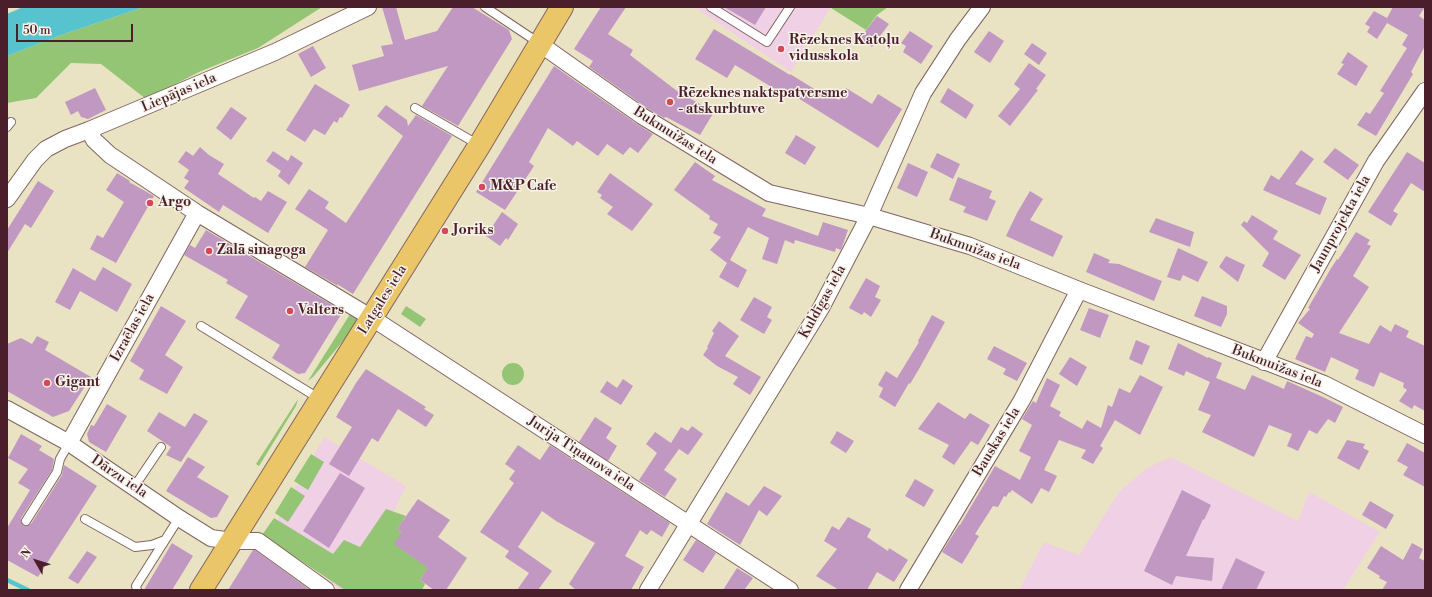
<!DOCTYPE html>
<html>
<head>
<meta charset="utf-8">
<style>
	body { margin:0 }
	#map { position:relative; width:1432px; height:597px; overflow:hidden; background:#eae3c3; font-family:"Libre Bodoni",serif }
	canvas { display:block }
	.frame { position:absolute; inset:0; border:8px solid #4a1f2b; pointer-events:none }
	.north { position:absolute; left:16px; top:541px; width:40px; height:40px; -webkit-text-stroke:3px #f7f3e8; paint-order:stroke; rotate:309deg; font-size:11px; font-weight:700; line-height:16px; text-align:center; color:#4a1f2b }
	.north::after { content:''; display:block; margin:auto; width:14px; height:18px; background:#4a1f2b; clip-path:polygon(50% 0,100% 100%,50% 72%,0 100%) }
	.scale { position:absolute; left:16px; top:24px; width:117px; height:18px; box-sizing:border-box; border:2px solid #4a1f2b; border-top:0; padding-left:5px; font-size:12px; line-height:14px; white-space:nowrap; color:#4a1f2b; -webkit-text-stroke:3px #f7f3e8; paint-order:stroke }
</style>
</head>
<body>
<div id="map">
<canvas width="1432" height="597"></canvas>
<div class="frame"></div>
<div class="north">N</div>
<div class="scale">50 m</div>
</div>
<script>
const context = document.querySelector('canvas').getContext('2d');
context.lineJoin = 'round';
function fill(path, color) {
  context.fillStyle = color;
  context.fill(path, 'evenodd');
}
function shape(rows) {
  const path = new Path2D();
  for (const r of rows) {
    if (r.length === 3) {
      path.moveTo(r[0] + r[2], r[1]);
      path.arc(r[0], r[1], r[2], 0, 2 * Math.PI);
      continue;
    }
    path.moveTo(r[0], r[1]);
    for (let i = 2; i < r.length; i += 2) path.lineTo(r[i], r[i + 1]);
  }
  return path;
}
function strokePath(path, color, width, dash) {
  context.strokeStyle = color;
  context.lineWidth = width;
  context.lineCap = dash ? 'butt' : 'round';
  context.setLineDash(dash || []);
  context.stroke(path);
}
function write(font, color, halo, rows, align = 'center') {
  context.font = font + ' "Libre Bodoni",serif';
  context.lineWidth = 3;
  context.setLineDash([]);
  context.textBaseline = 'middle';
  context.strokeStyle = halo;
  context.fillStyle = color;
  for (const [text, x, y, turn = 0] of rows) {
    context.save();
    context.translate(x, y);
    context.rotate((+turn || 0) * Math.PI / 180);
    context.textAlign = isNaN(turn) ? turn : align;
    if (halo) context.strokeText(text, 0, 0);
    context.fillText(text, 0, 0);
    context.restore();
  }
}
const built = shape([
	[694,7,831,7,791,72],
	[324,437,406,486,356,590,340,590,271,531],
	[1171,457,1298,521,1309,492,1380,532,1343,590,1019,590,1044,542,1079,555,1119,492,1147,468]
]);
const green = shape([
	[144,7,322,7,258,48,199,72,146,99,101,64,71,63,36,98,7,103,7,56,61,35],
	[831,7,888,7,877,15,866,30,831,8],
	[406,306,426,319,420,327,401,314],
	[352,311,358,319,358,323,313,377,308,381],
	[513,374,11],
	[298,399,296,406,259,466,256,464],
	[311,454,324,462,308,490,294,481],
	[291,487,305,496,288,522,275,513],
	[386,509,406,516,397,529,402,532,429,567,420,580,425,584,422,590,345,590,262,535,274,518,333,554,344,540,360,547]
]);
const water = shape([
	[23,7,144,7,61,35,7,56,7,14]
]);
const stream = shape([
	[7,580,28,590]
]);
const building = shape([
	[382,7,396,7,405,40,437,31,453,7,472,7,509,30,512,39,458,126,422,106,448,66,359,91,352,65,384,56,381,46,393,44],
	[601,7,626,7,608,34,633,50,630,55,677,91,714,112,700,135,666,117,664,118,647,108,589,67,593,61,574,49],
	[724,7,766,7,755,25],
	[1393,7,1425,7,1419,16,1425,20,1425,46,1411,72,1413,74,1376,136,1357,125,1366,112,1370,114,1384,93,1380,91,1407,48,1402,45,1408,35,1387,23,1377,39,1367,32,1370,27,1365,24,1374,11,1387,18],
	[877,16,889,24,872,47,860,38],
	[714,29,790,75,790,74,821,93,823,90,839,100,846,88,872,104,878,94,902,109,878,148,782,88,780,92,735,65,727,78,695,59],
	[910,31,933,46,921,64,903,52,906,46,901,43],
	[989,31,1004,41,990,63,974,52],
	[1032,43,1047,53,1039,65,1024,54],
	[313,46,326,68,311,77,298,54],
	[1348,52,1368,66,1356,86,1337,74,1344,64,1341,63],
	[1029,63,1046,75,1036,89,1038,90,1010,126,998,116,1020,89,1014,84],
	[554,66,637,124,653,134,638,153,630,147,623,155,607,144,598,156,577,141,573,146,548,128,529,162,534,166,505,210,476,192],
	[315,84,350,105,342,118,340,117,337,123,334,121,325,135,314,129,305,142,286,130],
	[95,88,106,110,88,119,81,117,78,111,71,115,65,102],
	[948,88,974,105,966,119,940,102],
	[386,105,407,120,408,126,416,115,452,136,353,294,337,284,338,286,305,267,328,230,295,209,309,189,329,202,325,208,346,223,403,136,377,116],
	[231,107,247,118,231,140,216,128],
	[796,135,816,147,805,165,785,153],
	[200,147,209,155,224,164,218,174,254,198,255,197,261,201,268,191,287,202,268,233,223,205,219,212,184,188,189,181,184,178,189,170,178,162,186,151,193,156],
	[1335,148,1359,165,1348,180,1323,162],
	[1301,150,1314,159,1295,184,1327,198,1320,215,1263,190,1271,175,1279,180],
	[273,151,288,161,291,155,303,163,289,185,278,176,281,171,266,161],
	[1407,152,1425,163,1425,192,1411,183,1393,211,1398,214,1391,226,1368,212],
	[937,153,960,164,953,179,930,167],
	[695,162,715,176,712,180,766,209,762,216,818,236,823,222,848,230,841,250,836,248,835,252,795,240,794,244,785,240,777,264,762,259,769,238,748,227,730,260,747,270,738,288,719,277,727,263,710,250,721,237,713,233,718,224,709,219,710,216,674,190],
	[908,163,928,172,917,197,897,188],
	[117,173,130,181,129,182,154,196,116,263,90,249,97,235,103,238,124,202,106,190],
	[610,173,653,204,632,231,607,214,613,207,600,198,602,195,597,192],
	[958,177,992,191,989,198,996,201,987,221,963,212,966,207,949,200],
	[38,181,54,191,31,228,25,224,7,253,7,230],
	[1030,191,1043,199,1030,220,1063,236,1053,257,1006,236,1017,213],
	[502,212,518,224,508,240,506,238,500,246,486,236],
	[1252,215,1278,231,1273,239,1301,255,1285,280,1262,266,1269,253,1241,225,1244,221,1247,223],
	[1156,218,1194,232,1190,247,1149,232],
	[206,230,342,311,342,313,305,373,298,374,272,358,280,345,235,318,248,296,226,283,228,280,184,255,190,245,195,248],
	[1356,232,1370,240,1367,244,1371,246,1353,276,1369,287,1339,333,1369,344,1380,325,1391,332,1395,324,1409,331,1406,337,1425,346,1425,411,1414,405,1412,409,1399,401,1407,390,1403,387,1404,383,1380,372,1374,387,1355,379,1359,370,1331,357,1325,372,1295,359,1306,336,1312,338,1314,334,1298,323,1310,309,1308,308,1330,270,1337,259,1338,260],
	[1178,248,1208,262,1198,282,1183,275,1180,281,1167,277],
	[1094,253,1110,260,1108,263,1119,264,1162,281,1154,301,1086,272],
	[1226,256,1245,265,1238,282,1219,267],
	[103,267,132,284,117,312,80,291,70,310,55,302,73,268,95,281],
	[866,278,880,286,875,297,881,300,871,317,864,312,862,315,849,308],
	[1202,296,1227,306,1227,314,1221,327,1194,316],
	[754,297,772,307,767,317,772,320,764,334,740,320],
	[161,306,186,321,165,355,183,367,167,394,139,379,144,370,130,361],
	[1089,308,1109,315,1100,338,1080,330],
	[932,315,945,322,919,369,910,384,909,383,895,407,879,397,883,388,878,385,886,371,897,378,919,342,918,341],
	[719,321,739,336,725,356,761,377,750,395,733,384,738,377,717,366,703,355,708,348,707,347,714,333,712,331],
	[37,336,49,342,45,350,91,377,69,411,53,417,7,391,7,344,21,338,32,344],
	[1136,340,1150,346,1142,365,1129,359],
	[1178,343,1208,358,1208,357,1222,363,1216,378,1245,390,1252,375,1284,389,1287,381,1323,397,1343,407,1335,423,1328,419,1317,434,1309,430,1298,451,1287,446,1292,434,1269,425,1254,457,1202,432,1211,415,1198,410,1210,382,1186,371,1184,376,1168,369],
	[994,346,1027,363,1017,381,1003,374,1006,369,987,359],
	[1070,357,1087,367,1077,386,1059,374],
	[366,369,426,407,424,409,434,415,426,427,398,409,378,442,372,438,349,476,329,464,352,427,336,417,356,383],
	[1140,375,1163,387,1140,435,1115,420,1100,446,1103,448,1093,464,1081,458,1086,450,1059,440,1044,470,1057,476,1049,492,1041,488,1032,504,1012,490,1010,493,1009,492,1006,497,1004,496,998,507,993,506,975,534,979,536,962,564,942,552,959,525,960,525,995,466,1020,480,1031,457,1019,451,1032,425,1022,419,1033,401,1036,403,1047,378,1060,385,1050,406,1061,412,1059,416,1082,429,1087,420,1101,428,1108,405,1112,407,1119,388,1130,393],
	[623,379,633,386,621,405,600,392,607,381,617,388],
	[938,402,965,419,970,413,990,425,978,445,971,441,954,465,942,457,949,445,918,429],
	[107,404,127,416,106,452,89,442,87,434,91,425,94,426],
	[159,412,185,427,194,413,208,421,181,462,166,455,171,447,147,431],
	[595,417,612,428,606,438,617,446,608,461,579,442],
	[692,426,703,434,688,455,679,449,664,470,677,479,665,497,639,480,657,453,646,444,655,432,671,443,681,427,688,431],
	[837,431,854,441,846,453,830,443],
	[21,434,42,446,39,450,54,459,52,470,21,518,21,521,23,525,26,526,31,524,62,475,64,465,97,486,38,577,7,560,7,528,30,490,18,483,28,469,8,458],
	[1347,440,1365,444,1363,448,1369,451,1359,470,1337,458],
	[1407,443,1425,453,1425,487,1403,475,1408,467,1397,461],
	[518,445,540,460,550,445,670,523,662,537,651,530,647,535,640,530,625,556,644,567,631,590,576,590,569,584,595,543,556,521,542,511,518,547,552,571,538,590,517,590,529,573,505,557,509,551,480,532,514,483,509,479,515,471,505,464],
	[188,457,205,467,197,477,229,496,217,517,211,518,166,491],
	[340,473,365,488,329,548,303,531],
	[915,479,934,490,924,507,905,496],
	[764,486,782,496,767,516,759,510,740,545,707,524,726,492,749,506],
	[1182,490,1211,505,1204,520,1203,519,1186,556,1214,558,1212,581,1176,576,1172,585,1144,571],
	[418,499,450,520,438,537,467,558,446,590,434,590,420,580,428,568,394,544,402,532,397,529],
	[1370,501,1394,515,1386,529,1362,515],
	[848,517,871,529,867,537,888,551,889,548,908,560,894,582,877,572,867,590,839,590,816,576,837,549,824,541,832,526,839,530],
	[696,540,716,553,703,573,683,560],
	[172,543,193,556,172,590,144,590],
	[1412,543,1423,549,1419,558,1425,561,1425,590,1382,590,1387,582,1379,578,1380,576,1367,568,1381,546,1403,560],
	[253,550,255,550,310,590,228,590],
	[87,551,97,557,78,584,68,578],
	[1236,558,1265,572,1256,590,1221,590],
	[737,568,753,578,744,590,723,590]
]);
const lane = shape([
	[485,7,539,43],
	[711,7,767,42,790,7],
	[415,108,479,145],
	[7,127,11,122],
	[201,326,320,399],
	[134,487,161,447],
	[85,519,135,547,152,545,165,540],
	[26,521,57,472,60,459,69,443],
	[137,590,136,586,179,518]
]);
const street = shape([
	[540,44,642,116,769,193,869,216,970,246,1079,290,1324,384,1425,435],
	[89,130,94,140,110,155,197,213,372,318,790,590],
	[7,199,35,160,46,149,65,139,89,130,275,52,368,7],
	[1264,362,1376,161,1425,91],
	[7,409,69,443,179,518,211,538,231,541,258,541,326,590],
	[69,443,197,213],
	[648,590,821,308,869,216,923,93,958,39,982,7],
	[908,590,1022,400,1079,290]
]);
const primary = shape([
	[201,590,479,146,562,7]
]);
const markers = [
	[781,49,4,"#d1495b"],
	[670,102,4,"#d1495b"],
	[482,187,4,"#d1495b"],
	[150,203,4,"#d1495b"],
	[445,231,4,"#d1495b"],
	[209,251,4,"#d1495b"],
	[290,311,4,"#d1495b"],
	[47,383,4,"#d1495b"]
];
const poiNames = [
	["Rēzeknes Katoļu",789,41],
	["vidusskola",789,57],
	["Rēzeknes naktspatversme",678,94],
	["- atskurbtuve",678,110],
	["M&P Cafe",490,187],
	["Argo",158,203],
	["Joriks",453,231],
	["Zalā sinagoga",217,251],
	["Valters",298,311],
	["Gigant",55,383]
];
const streetNames = [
	["Liepājas iela",179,93,-23],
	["Bukmuižas iela",675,136,32],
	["Jaunprojekta iela",1341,224,-61],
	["Bukmuižas iela",975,250,20],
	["Latgales iela",383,300,-58],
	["Kuldīgas iela",823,302,-61],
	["Izraēlas iela",133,328,-61],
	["Bukmuižas iela",1277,367,21],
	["Bauskas iela",997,442,-59],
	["Jurija Tiņanova iela",581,454,33],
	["Dārzu iela",119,477,34]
];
fill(built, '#f0d0e5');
fill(green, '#94c575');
fill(water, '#56c3cf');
strokePath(stream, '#56c3cf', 4.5);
fill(building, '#c098c2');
strokePath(lane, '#826460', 10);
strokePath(street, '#826460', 18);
strokePath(primary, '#826460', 24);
strokePath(lane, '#fff', 8);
strokePath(street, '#fff', 16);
strokePath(primary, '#ebc669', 22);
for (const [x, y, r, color] of markers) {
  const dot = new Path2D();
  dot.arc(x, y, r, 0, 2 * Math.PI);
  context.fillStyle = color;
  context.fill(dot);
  strokePath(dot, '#f7f3e8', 1.5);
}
write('bold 14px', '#4a1f2b', '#f7f3e8', poiNames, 'left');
write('14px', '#4a1f2b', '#f7f3e8', streetNames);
</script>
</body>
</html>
